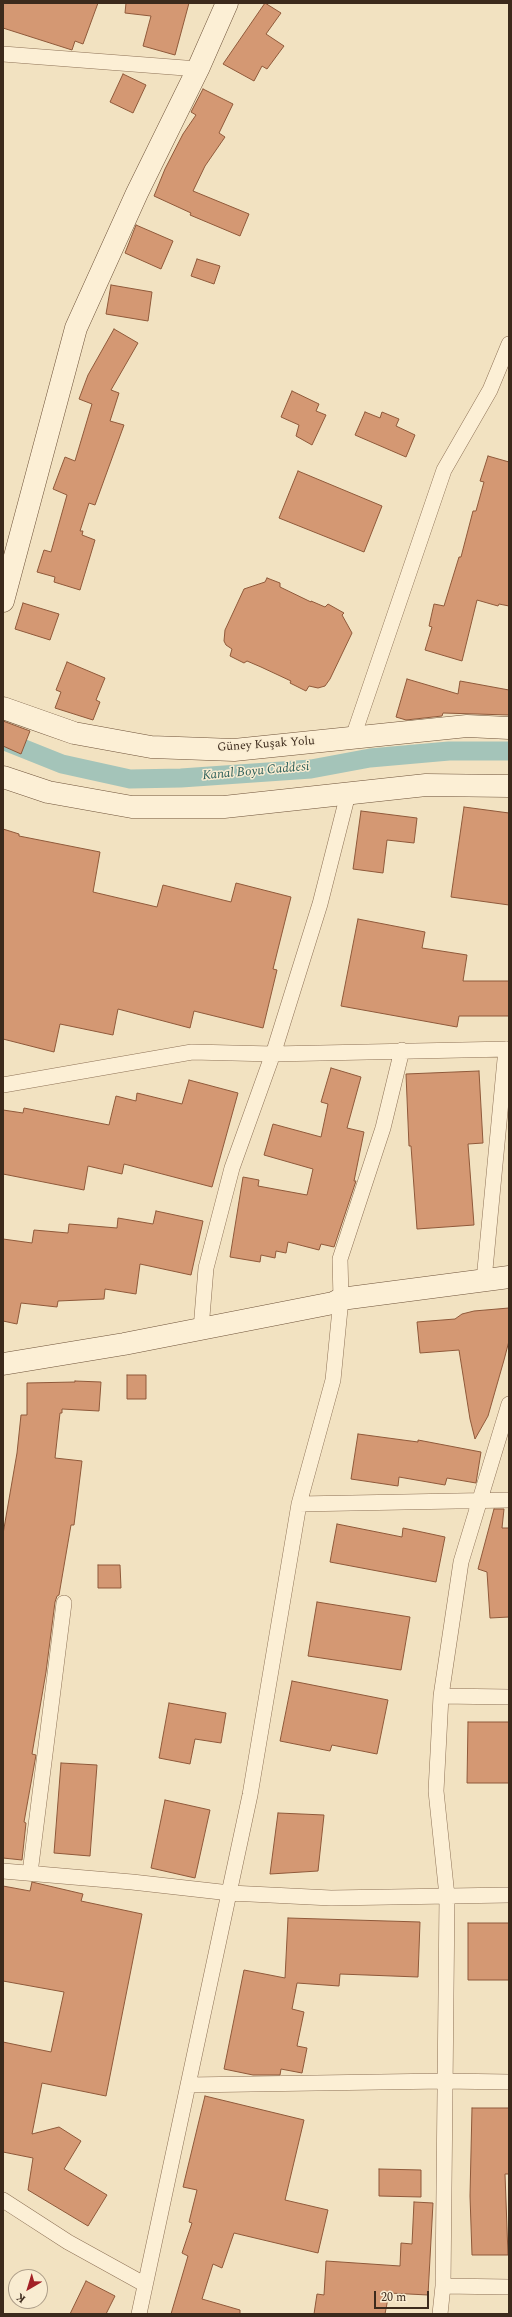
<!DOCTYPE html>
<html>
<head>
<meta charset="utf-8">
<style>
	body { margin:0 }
	#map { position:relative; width:512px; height:2317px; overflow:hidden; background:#f2e2c1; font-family:Spectral,serif }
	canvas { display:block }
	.frame { position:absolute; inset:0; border:4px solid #3c2a1c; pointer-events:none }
	.north { position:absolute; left:8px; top:2269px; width:40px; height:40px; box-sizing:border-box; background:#f9ecd1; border:1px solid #ad9e89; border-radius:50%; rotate:218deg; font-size:11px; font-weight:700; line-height:16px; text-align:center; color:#3c2a1c }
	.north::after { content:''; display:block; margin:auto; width:14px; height:18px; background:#a32126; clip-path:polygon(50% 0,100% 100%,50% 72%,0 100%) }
	.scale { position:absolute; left:374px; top:2291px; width:55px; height:18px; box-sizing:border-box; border:2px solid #3c2a1c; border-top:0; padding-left:5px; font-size:12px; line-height:14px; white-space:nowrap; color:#3c2a1c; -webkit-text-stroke:3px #f9ecd1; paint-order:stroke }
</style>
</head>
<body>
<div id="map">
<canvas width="512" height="2317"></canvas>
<div class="frame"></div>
<div class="north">K</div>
<div class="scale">20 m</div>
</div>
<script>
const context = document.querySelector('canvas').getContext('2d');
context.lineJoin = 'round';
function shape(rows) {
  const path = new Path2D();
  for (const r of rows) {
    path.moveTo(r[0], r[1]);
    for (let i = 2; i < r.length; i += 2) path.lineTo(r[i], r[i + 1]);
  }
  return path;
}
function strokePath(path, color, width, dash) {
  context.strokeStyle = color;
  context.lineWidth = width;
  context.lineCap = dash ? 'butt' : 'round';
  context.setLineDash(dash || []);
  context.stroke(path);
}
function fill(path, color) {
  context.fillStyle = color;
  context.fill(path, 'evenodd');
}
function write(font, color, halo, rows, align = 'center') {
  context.font = font + ' Spectral,serif';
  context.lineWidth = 3;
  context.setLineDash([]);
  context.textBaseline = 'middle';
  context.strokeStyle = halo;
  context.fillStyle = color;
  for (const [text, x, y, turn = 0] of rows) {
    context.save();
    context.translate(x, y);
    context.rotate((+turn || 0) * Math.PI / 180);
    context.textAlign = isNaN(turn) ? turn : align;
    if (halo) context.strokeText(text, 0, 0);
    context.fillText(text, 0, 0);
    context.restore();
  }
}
const canal = shape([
	[7,742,62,764,130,779,181,778,311,769,370,758,449,751,509,751]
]);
const building = shape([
	[3,3,98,3,83,44,75,41,72,50,3,28,3,3],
	[126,3,189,3,175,55,143,46,151,16,125,13,126,3],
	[265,3,281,13,266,34,284,46,267,69,262,66,254,81,223,64,265,3],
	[123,74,146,85,133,113,110,102,123,74],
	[203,89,233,104,219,133,225,137,205,166,193,191,249,214,240,236,190,215,191,213,154,196,165,169,183,134,196,115,191,112,203,89],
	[136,225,173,241,161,269,125,253,136,225],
	[197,259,220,266,214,284,191,276,197,259],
	[111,285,152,292,148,321,106,314,111,285],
	[114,329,138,343,111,390,119,393,110,421,124,425,95,505,89,503,80,531,83,531,82,535,95,540,80,590,54,582,55,577,37,572,44,550,51,552,67,495,53,489,65,457,75,461,92,404,79,399,88,375,114,329],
	[292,391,319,404,316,411,326,415,312,445,296,436,299,425,281,417,292,391],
	[365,412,380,418,382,412,399,419,396,426,415,435,406,457,355,435,365,412],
	[488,456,509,462,509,606,499,604,498,606,477,600,462,661,425,650,432,627,429,626,434,604,444,606,459,557,461,557,473,511,476,511,484,482,480,481,488,456],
	[298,471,382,506,364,552,279,518,298,471],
	[267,578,280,583,280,587,311,602,311,601,325,607,328,604,344,613,342,615,352,633,330,679,325,686,318,688,309,686,306,691,290,683,291,681,261,667,247,661,244,663,230,656,232,649,226,645,224,641,225,630,244,589,265,582,267,578],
	[23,603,59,614,50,640,15,629,23,603],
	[67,662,105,678,96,700,100,702,93,720,55,708,61,692,56,690,67,662],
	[407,679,458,694,460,681,509,690,509,715,443,713,442,716,406,720,396,717,407,679],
	[3,721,30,731,21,754,3,746,3,721],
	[464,807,509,813,509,905,451,897,464,807],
	[361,811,417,818,414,843,387,840,383,873,353,869,361,811],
	[3,829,19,834,19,836,100,852,93,892,157,907,163,885,231,902,236,883,291,897,273,969,277,970,263,1028,194,1011,190,1028,118,1009,113,1035,60,1024,54,1052,3,1039,3,829],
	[358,919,425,932,422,948,467,955,463,981,509,981,509,1016,459,1016,457,1027,341,1006,358,919],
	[331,1068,361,1077,347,1128,364,1132,354,1181,356,1181,334,1247,321,1244,319,1250,288,1242,286,1253,276,1251,275,1258,261,1255,260,1262,230,1257,243,1177,259,1180,258,1186,307,1195,313,1169,264,1155,273,1124,321,1137,328,1104,321,1102,331,1068],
	[479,1071,483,1143,468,1144,474,1225,417,1229,411,1146,409,1146,406,1074,479,1071],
	[189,1080,238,1093,212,1187,124,1164,122,1174,88,1166,84,1190,3,1174,3,1110,23,1113,24,1108,109,1125,116,1096,136,1101,137,1093,182,1104,189,1080],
	[156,1211,203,1221,191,1275,140,1264,136,1294,105,1289,104,1299,58,1301,57,1307,21,1303,17,1324,3,1321,3,1239,32,1243,34,1230,68,1233,69,1224,117,1228,118,1218,153,1224,156,1211],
	[509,1308,509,1341,504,1360,488,1416,475,1439,470,1419,459,1350,420,1353,417,1322,455,1319,462,1314,474,1311,509,1308],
	[127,1375,146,1375,146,1399,127,1399,127,1375],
	[75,1381,101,1382,99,1411,62,1409,62,1413,60,1413,55,1458,82,1461,74,1525,71,1525,59,1595,57,1596,55,1602,46,1672,32,1754,36,1755,24,1822,26,1823,22,1860,3,1858,3,1534,17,1453,21,1415,27,1415,27,1383,75,1382,75,1381],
	[358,1434,418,1442,418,1440,481,1452,476,1483,447,1478,445,1485,399,1477,398,1486,351,1479,358,1434],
	[494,1509,504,1509,502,1528,509,1528,509,1617,490,1618,487,1572,478,1569,494,1509],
	[337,1524,402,1537,403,1528,445,1537,436,1582,330,1562,337,1524],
	[98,1565,120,1565,121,1588,98,1588,98,1565],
	[317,1602,410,1617,401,1670,308,1656,317,1602],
	[292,1681,388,1700,377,1754,332,1745,330,1751,280,1741,292,1681],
	[169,1703,226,1713,221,1743,195,1739,190,1764,159,1758,169,1703],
	[468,1722,509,1722,509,1783,467,1783,468,1722],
	[61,1763,97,1765,90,1856,54,1853,61,1763],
	[165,1800,210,1810,195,1878,151,1868,165,1800],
	[278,1813,324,1815,318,1871,270,1874,278,1813],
	[32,1882,83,1894,81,1901,142,1914,106,2096,42,2083,32,2134,59,2127,81,2141,64,2169,107,2195,88,2226,28,2190,33,2158,3,2152,3,2042,51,2052,64,1992,3,1981,3,1886,30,1891,32,1882],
	[288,1918,420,1922,418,1977,340,1974,339,1986,297,1983,292,2009,304,2012,297,2046,307,2048,302,2073,281,2069,280,2075,253,2075,224,2069,244,1970,285,1978,288,1918],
	[468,1923,509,1923,509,1980,468,1980,468,1923],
	[205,2096,304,2120,285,2200,328,2210,318,2253,234,2233,222,2268,213,2264,202,2299,240,2310,240,2314,171,2314,188,2256,182,2253,192,2223,189,2222,197,2190,183,2187,205,2096],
	[472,2108,509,2108,509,2174,505,2174,508,2255,472,2255,470,2196,472,2108],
	[379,2169,421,2170,421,2197,379,2196,379,2169],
	[414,2202,433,2203,428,2295,389,2293,385,2314,314,2314,317,2294,324,2295,326,2261,400,2266,401,2243,412,2244,414,2202],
	[86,2281,115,2296,106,2314,70,2314,86,2281]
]);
const minor = shape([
	[3,54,198,69],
	[353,737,444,470,490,390,509,344],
	[3,1085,192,1052,273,1054,509,1049],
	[484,1280,506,1049],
	[201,1329,206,1268,232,1168,275,1048,320,904,348,794],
	[299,1504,509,1500],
	[441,1696,509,1697],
	[3,1871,132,1882,230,1893,331,1898,509,1895],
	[30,1873,64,1603],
	[188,2085,444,2081,509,2082],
	[3,2200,68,2242,144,2284],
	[443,2286,509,2287],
	[139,2314,250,1795,299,1504,333,1380,341,1299,340,1259,383,1128,402,1050],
	[440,2314,443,2286,447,1896,436,1791,441,1696,461,1562,509,1404]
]);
const secondary = shape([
	[3,601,76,328,137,193,198,69,227,3],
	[3,708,74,733,151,747,234,750,467,726,509,728],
	[3,777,48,792,132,807,224,807,426,785,509,786],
	[3,1364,124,1344,333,1303,341,1299,509,1277]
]);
const streetNames = [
	["Güney Kuşak Yolu",266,745,-4]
];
const waterNames = [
	["Kanal Boyu Caddesi",256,772,-5]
];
strokePath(canal, '#a4c4b9', 19);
fill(building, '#d49873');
strokePath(building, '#8f593a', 1);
strokePath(minor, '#8e7257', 16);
strokePath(secondary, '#6f533a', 23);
strokePath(minor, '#fcefd5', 15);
strokePath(secondary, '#fcefd5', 22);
write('12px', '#3c2a1c', '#f9ecd1', streetNames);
write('italic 13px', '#2a5d58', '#f9ecd1', waterNames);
</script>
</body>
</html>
